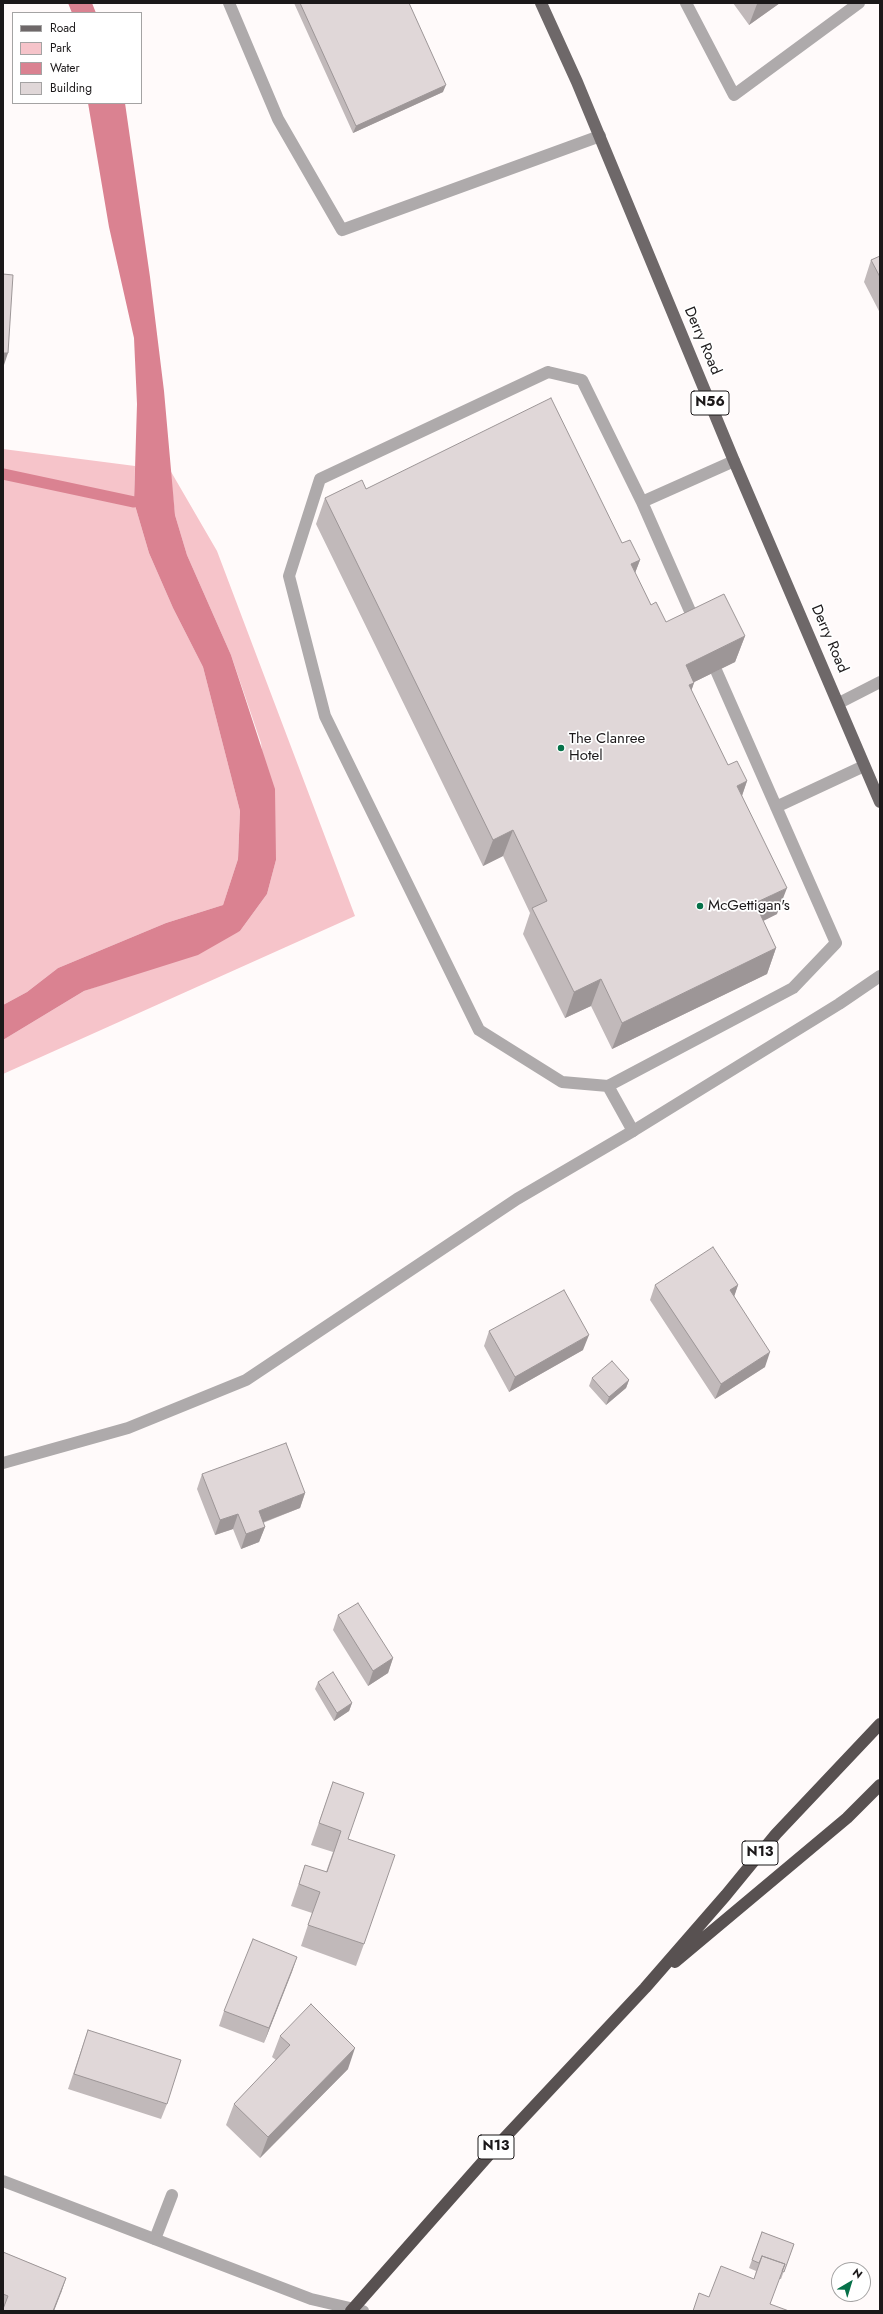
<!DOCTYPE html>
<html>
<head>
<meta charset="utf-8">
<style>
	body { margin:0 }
	#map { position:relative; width:883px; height:2314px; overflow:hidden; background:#fffafa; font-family:Jost,sans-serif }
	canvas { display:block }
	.frame { position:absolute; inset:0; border:4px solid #1b1819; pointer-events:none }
	.legend { position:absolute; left:12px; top:12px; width:130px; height:92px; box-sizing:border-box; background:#fff; border:1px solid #a4a3a3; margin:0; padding:5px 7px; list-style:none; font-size:12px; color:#1b1819 }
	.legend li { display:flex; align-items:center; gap:8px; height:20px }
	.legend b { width:20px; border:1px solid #a4a3a3 }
	.north { position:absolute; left:831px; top:2262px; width:40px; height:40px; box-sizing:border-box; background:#fff; border:1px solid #a4a3a3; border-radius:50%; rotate:38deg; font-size:11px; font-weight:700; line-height:16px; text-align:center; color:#1b1819 }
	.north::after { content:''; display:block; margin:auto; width:14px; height:18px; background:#067149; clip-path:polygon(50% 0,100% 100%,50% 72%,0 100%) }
</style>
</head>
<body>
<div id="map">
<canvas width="883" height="2314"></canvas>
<div class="frame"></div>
<ul class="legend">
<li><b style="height:5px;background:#6e6869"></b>Road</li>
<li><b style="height:11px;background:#f6c4ca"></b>Park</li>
<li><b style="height:11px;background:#da8291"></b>Water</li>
<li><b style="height:11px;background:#e0d7d8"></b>Building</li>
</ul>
<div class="north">N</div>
</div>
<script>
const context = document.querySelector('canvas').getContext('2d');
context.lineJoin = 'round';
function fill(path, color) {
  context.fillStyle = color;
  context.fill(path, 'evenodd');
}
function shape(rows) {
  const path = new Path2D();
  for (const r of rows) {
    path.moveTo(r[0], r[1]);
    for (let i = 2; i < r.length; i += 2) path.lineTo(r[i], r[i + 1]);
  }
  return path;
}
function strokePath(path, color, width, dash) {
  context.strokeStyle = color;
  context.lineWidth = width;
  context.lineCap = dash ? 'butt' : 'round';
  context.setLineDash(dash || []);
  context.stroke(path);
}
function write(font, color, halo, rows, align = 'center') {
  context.font = font + ' Jost,sans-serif';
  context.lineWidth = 3.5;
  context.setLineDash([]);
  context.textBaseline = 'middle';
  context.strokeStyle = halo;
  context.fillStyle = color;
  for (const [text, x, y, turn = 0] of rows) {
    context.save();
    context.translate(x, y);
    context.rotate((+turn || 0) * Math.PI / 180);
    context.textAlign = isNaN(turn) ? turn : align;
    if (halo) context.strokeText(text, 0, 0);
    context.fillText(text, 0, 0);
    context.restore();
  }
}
const green = shape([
	[3,449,135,466,134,502,149,553,173,608,203,667,240,811,238,859,223,905,166,923,58,968,27,992,3,1005],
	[170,470,217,551,355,916,3,1074,3,1040,84,991,125,977,240,931,267,894,276,860,261,743,231,655,187,555,175,515]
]);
const water = shape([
	[68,3,92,3,96,13,72,13],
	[88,103,125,103,150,277,164,391,175,515,187,555,231,655,275,789,276,860,267,894,240,931,198,955,84,991,3,1040,3,1005,27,992,58,968,166,923,223,905,238,859,240,811,203,667,173,608,149,553,134,502,137,404,134,338,109,227]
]);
const stream = shape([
	[3,474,134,502]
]);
const lane = shape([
	[229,3,278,119,342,230,600,136],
	[686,3,734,95,859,3],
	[548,372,582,380,642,502,836,943,793,988,608,1086,562,1082,479,1030,325,716,289,576,320,479,548,372],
	[642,502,734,461],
	[839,703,880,682],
	[776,807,864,766],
	[608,1086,633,1131],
	[155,2239,172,2195]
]);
const street = shape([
	[3,1463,128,1428,246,1380,517,1199,633,1131,839,1004,880,976],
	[3,2181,311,2299,363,2311]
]);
const primary = shape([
	[541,3,577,82,734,461,880,802]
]);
const highway = shape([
	[675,1962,847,1818,880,1785],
	[351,2311,495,2148,645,1988,726,1895,776,1834,880,1724]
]);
const wall = shape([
	[294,3,409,3,443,92,353,133],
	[733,3,780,3,749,25],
	[880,256,880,313,864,282,871,260],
	[366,489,622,543,640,560,635,573,651,605,666,622,745,636,735,662,694,682,691,691,728,765,747,781,742,796,777,914,763,921,776,948,767,974,612,1049,591,1006,565,1018,523,934,530,913,503,856,483,866,316,524,325,498],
	[655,1285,738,1285,734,1296,765,1367,715,1399,650,1300],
	[489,1331,583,1350,509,1392,484,1346],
	[592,1378,629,1380,626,1388,606,1405,589,1386],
	[202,1474,305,1493,300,1508,263,1523,265,1527,259,1542,241,1549,233,1529,215,1535,197,1489],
	[338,1615,393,1658,388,1673,368,1686,333,1630],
	[318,1682,352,1703,349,1711,334,1721,315,1689],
	[333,1782,348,1839,364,1944,356,1966,301,1946,312,1913,291,1906,305,1865,326,1872,333,1852,311,1845],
	[297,1957,264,2043,219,2026,224,2011],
	[88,2030,167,2104,161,2119,68,2089],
	[280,2036,348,2069,260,2158,226,2125,234,2104,276,2060,272,2057],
	[762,2232,794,2244,781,2279,780,2279,709,2297,754,2279,756,2271,749,2268],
	[3,2252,66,2278,61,2293,3,2311]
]);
const shadedWall = shape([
	[758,3,780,3,749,25,757,4],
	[446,85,443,92,353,133,356,126],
	[3,353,8,353,3,368],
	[640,560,630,586,631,564],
	[745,636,735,662,676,691,686,665],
	[694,683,685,709,689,685],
	[747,781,738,807,737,786],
	[513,830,503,856,483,866,493,840],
	[787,888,777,914,745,930,755,903],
	[776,948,767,974,612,1049,622,1023],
	[601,979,591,1006,565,1018,574,992],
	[738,1285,733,1300,730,1290],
	[589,1335,583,1350,509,1392,515,1377],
	[770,1352,765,1367,715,1399,721,1384],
	[629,1380,626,1388,606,1405,609,1397],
	[305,1493,300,1508,253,1526,259,1511],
	[238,1514,233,1529,215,1535,220,1520],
	[265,1527,259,1542,241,1549,246,1534],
	[393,1658,388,1673,368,1686,373,1671],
	[352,1703,349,1711,334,1721,337,1713],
	[297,1957,292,1972,264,2043,269,2028],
	[355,2048,348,2069,260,2158,268,2137],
	[66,2278,61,2293,54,2311,53,2311]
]);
const building = shape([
	[300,3,409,3,446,85,356,126,300,3],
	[880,256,880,277,871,260,880,256],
	[3,274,13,275,8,353,3,353,3,274],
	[551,398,622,543,630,540,640,560,631,564,651,605,656,602,666,622,724,594,745,636,686,665,694,683,689,685,728,765,737,761,747,781,737,786,787,888,755,903,776,948,622,1023,601,979,574,992,532,908,547,901,513,830,493,840,325,498,362,480,366,489,551,398],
	[713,1247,738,1285,730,1290,770,1352,721,1384,655,1285,713,1247],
	[564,1290,589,1335,515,1377,489,1331,564,1290],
	[612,1361,629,1380,609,1397,592,1378,612,1361],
	[286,1443,305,1493,259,1511,265,1527,246,1534,238,1514,220,1520,202,1474,286,1443],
	[358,1603,393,1658,373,1671,338,1615,358,1603],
	[333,1672,352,1703,337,1713,318,1682,333,1672],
	[333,1782,364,1793,348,1839,395,1855,364,1944,308,1925,320,1892,299,1884,305,1865,327,1872,341,1831,319,1823,333,1782],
	[253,1939,297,1957,269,2028,224,2011,253,1939],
	[311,2004,355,2048,268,2137,234,2104,290,2045,280,2036,311,2004],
	[88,2030,181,2060,167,2104,74,2074,88,2030],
	[762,2232,794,2244,784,2272,782,2271,785,2264,762,2256,759,2263,752,2260,762,2232],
	[3,2252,66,2278,53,2311,3,2311,3,2309,8,2296,3,2294,3,2252],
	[762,2256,785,2264,770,2304,789,2311,693,2311,699,2293,709,2297,721,2266,754,2279,762,2256]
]);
const markers = [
	[561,748,4,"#067149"],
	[700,906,4,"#067149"]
];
const shields = [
	[710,403,38],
	[760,1853,36],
	[496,2147,36]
];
const shieldNames = [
	["N56",710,403],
	["N13",760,1853],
	["N13",496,2147]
];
const streetNames = [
	["Derry Road",702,341,67],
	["Derry Road",829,639,67]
];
const poiNames = [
	["The Clanree",569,739],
	["Hotel",569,756],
	["McGettigan's",708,906]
];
fill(green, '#f6c4ca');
fill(water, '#da8291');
strokePath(stream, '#da8291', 11);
strokePath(lane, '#aeaaab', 12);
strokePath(street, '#aeaaab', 12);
strokePath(primary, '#6e6869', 12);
strokePath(highway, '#585151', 12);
fill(wall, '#c1b9ba');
fill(shadedWall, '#9d9697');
fill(building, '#e0d7d8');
strokePath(building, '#9d9697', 1);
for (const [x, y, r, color] of markers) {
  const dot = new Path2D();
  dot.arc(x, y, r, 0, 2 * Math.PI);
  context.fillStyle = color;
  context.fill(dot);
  strokePath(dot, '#fff', 1.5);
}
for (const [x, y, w] of shields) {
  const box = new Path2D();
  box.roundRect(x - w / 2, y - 12, w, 24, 3);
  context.fillStyle = '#fff';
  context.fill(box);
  strokePath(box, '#1b1819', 1);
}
write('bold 14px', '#1b1819', null, shieldNames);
write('15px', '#1b1819', '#fff', streetNames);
write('15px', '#1b1819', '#fff', poiNames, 'left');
</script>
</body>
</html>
